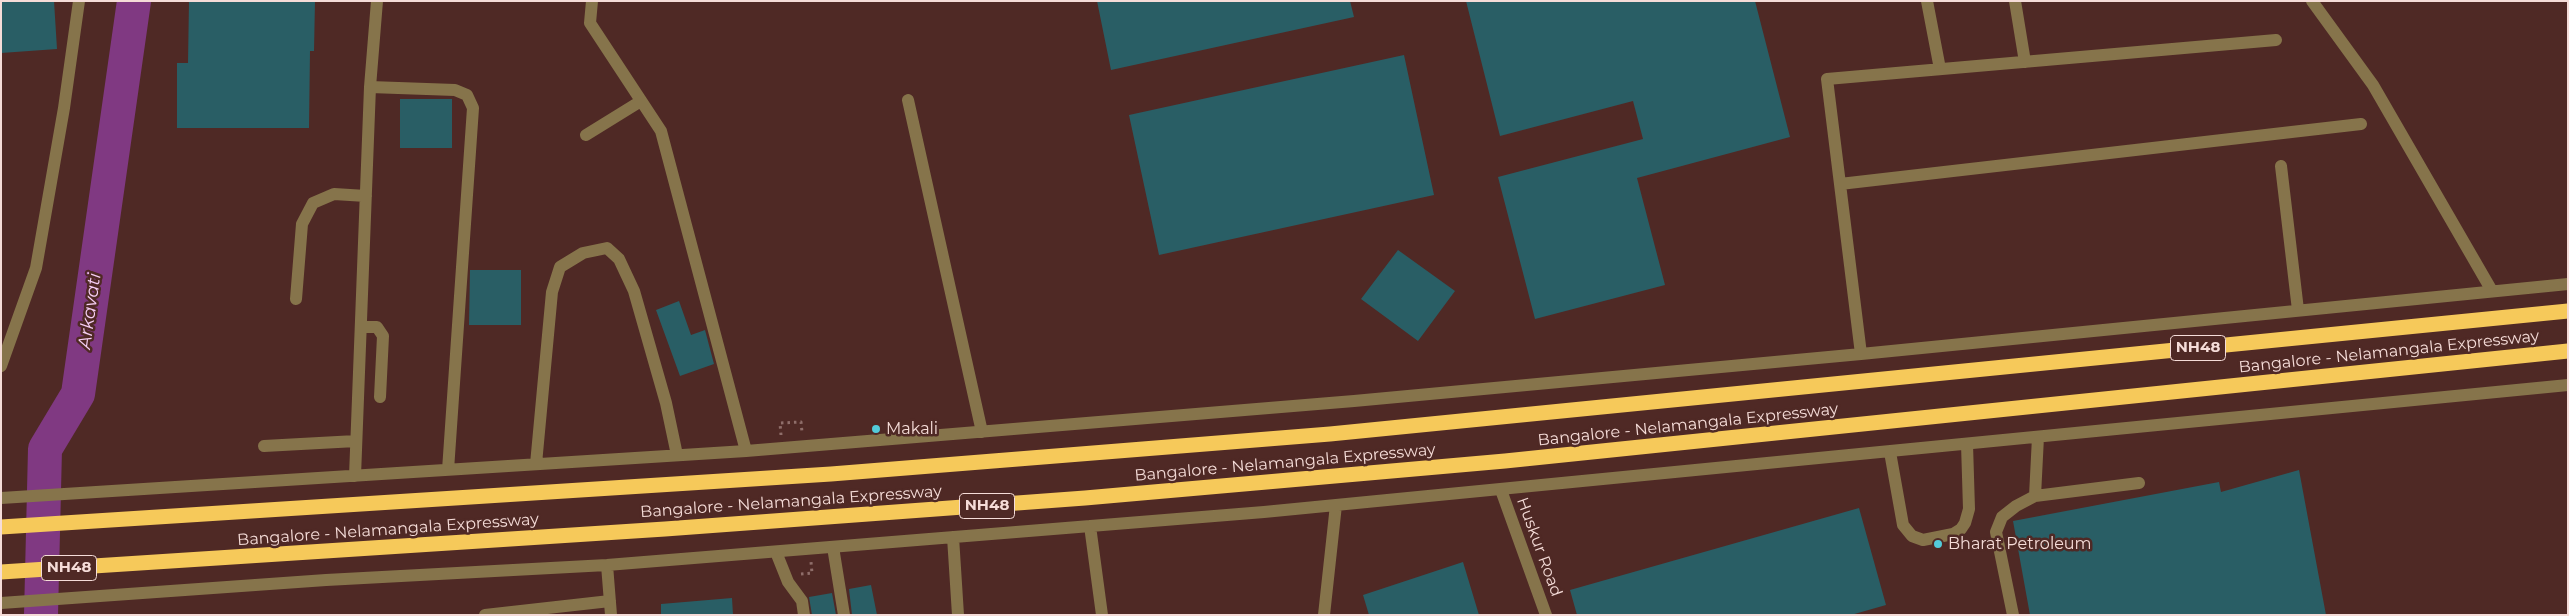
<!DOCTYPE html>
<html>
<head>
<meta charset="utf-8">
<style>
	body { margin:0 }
	#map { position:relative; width:2569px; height:616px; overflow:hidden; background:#4f2925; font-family:Montserrat,sans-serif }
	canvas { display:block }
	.frame { position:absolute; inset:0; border:2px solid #f5dcd8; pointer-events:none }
</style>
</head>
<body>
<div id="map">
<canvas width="2569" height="616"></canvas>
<div class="frame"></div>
</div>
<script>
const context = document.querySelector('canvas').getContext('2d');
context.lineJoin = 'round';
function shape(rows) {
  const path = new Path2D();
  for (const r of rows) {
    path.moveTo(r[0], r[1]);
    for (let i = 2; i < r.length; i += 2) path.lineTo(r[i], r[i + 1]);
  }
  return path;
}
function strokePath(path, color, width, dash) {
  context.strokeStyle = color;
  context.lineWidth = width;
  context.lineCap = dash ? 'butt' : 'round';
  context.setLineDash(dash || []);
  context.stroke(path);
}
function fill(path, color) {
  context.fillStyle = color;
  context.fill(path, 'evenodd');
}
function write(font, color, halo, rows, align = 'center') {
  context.font = font + ' Montserrat,sans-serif';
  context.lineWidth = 5;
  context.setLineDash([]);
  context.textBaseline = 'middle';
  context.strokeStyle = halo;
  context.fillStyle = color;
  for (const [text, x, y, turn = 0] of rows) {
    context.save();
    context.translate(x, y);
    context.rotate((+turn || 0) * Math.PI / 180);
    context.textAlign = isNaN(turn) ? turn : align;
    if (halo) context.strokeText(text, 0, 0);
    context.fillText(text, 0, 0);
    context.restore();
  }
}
const river = shape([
	[41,615,45,449,78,394,134,1]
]);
const building = shape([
	[1,1,54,1,57,49,1,53],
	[189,1,315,1,314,51,310,51,309,128,177,128,177,63,188,63],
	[1097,1,1350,1,1354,17,1111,70],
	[1466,1,1755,1,1790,137,1637,178,1665,285,1535,319,1498,177,1643,139,1633,101,1500,136],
	[1404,55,1434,195,1159,255,1129,115],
	[400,99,452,99,452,148,400,148],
	[1398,250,1455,291,1418,341,1361,299],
	[470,270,521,270,521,325,469,325],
	[679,301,691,335,705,330,714,364,680,376,656,310],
	[2299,470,2326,615,2030,615,2013,521,2219,482,2221,492],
	[1859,508,1886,605,1851,615,1577,615,1570,590],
	[1463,562,1479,615,1369,615,1363,595],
	[871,585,877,615,852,615,849,589],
	[832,593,836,615,812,615,809,597],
	[732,598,733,615,661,615,661,604]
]);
const path = shape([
	[781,435,780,423,801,422,802,432],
	[801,574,812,573,811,562]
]);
const minor = shape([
	[592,1,590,23,661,131,746,451],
	[1927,1,1940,69],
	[2015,1,2025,62],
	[2312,1,2373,85,2492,291],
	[370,87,455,90,467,95,473,108,448,470],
	[908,100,982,432],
	[586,135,641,101],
	[2281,166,2298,310],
	[1840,184,2361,124],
	[296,299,302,224,313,203,334,194,366,196],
	[361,327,377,327,383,336,380,397],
	[1861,354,1827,79,2276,40],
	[1,366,36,268,64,108,79,1],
	[264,446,356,441],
	[1890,452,1903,525,1912,536,1923,540,1953,534,1961,529,1965,523,1969,509,1967,444],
	[536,464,552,292,560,267,583,253,607,248,619,259,634,291,666,403,677,455],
	[355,476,370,87,377,1],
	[1501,490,1546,615],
	[2035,496,2038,437],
	[1,498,746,451,1354,401,1861,354,2568,284],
	[1090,526,1102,615],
	[953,537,958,615],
	[833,547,844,615],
	[776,552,788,582,802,601,804,615],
	[607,565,611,615],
	[1,603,326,580,607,565,1264,512,2568,385],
	[485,615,610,601],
	[1324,615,1336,505],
	[2013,615,1996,532,2002,517,2016,506,2035,496,2139,483]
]);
const highway = shape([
	[1,527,831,474,1330,434,2568,311],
	[1,572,665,529,1085,498,1505,461,2568,351]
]);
const markers = [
	[876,429,5,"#53cbda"],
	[1938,544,5,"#53cbda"]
];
const shields = [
	[2198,348,55],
	[987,506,55],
	[69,568,55]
];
const shieldNames = [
	["NH48",2198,348],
	["NH48",987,506],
	["NH48",69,568]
];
const streetNames = [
	["Bangalore - Nelamangala Expressway",2389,352,-6],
	["Bangalore - Nelamangala Expressway",1688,425,-6],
	["Bangalore - Nelamangala Expressway",1285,463,-5],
	["Bangalore - Nelamangala Expressway",791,502,-4],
	["Bangalore - Nelamangala Expressway",388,530,-4],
	["Huskur Road",1539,547,70]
];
const poiNames = [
	["Makali",886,429],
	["Bharat Petroleum",1948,544]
];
const waterNames = [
	["Arkavati",90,311,-82]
];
strokePath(river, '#803982', 34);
fill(building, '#295e65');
strokePath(path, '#8f6e6a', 3, [2.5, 4]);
strokePath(minor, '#86744b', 12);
strokePath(highway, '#f6c95a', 15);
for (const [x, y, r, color] of markers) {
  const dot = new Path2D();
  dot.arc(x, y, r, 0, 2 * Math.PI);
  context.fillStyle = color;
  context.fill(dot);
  strokePath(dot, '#4f2925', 2);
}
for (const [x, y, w] of shields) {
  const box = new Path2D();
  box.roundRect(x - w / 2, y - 12.5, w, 25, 4);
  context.fillStyle = '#4f2925';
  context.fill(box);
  strokePath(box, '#f5dcd8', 1);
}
write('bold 15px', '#f5dcd8', null, shieldNames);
write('16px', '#f5dcd8', '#4f2925', streetNames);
write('16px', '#f5dcd8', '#4f2925', poiNames, 'left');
write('italic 18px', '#f6cff5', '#4f2925', waterNames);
</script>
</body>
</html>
